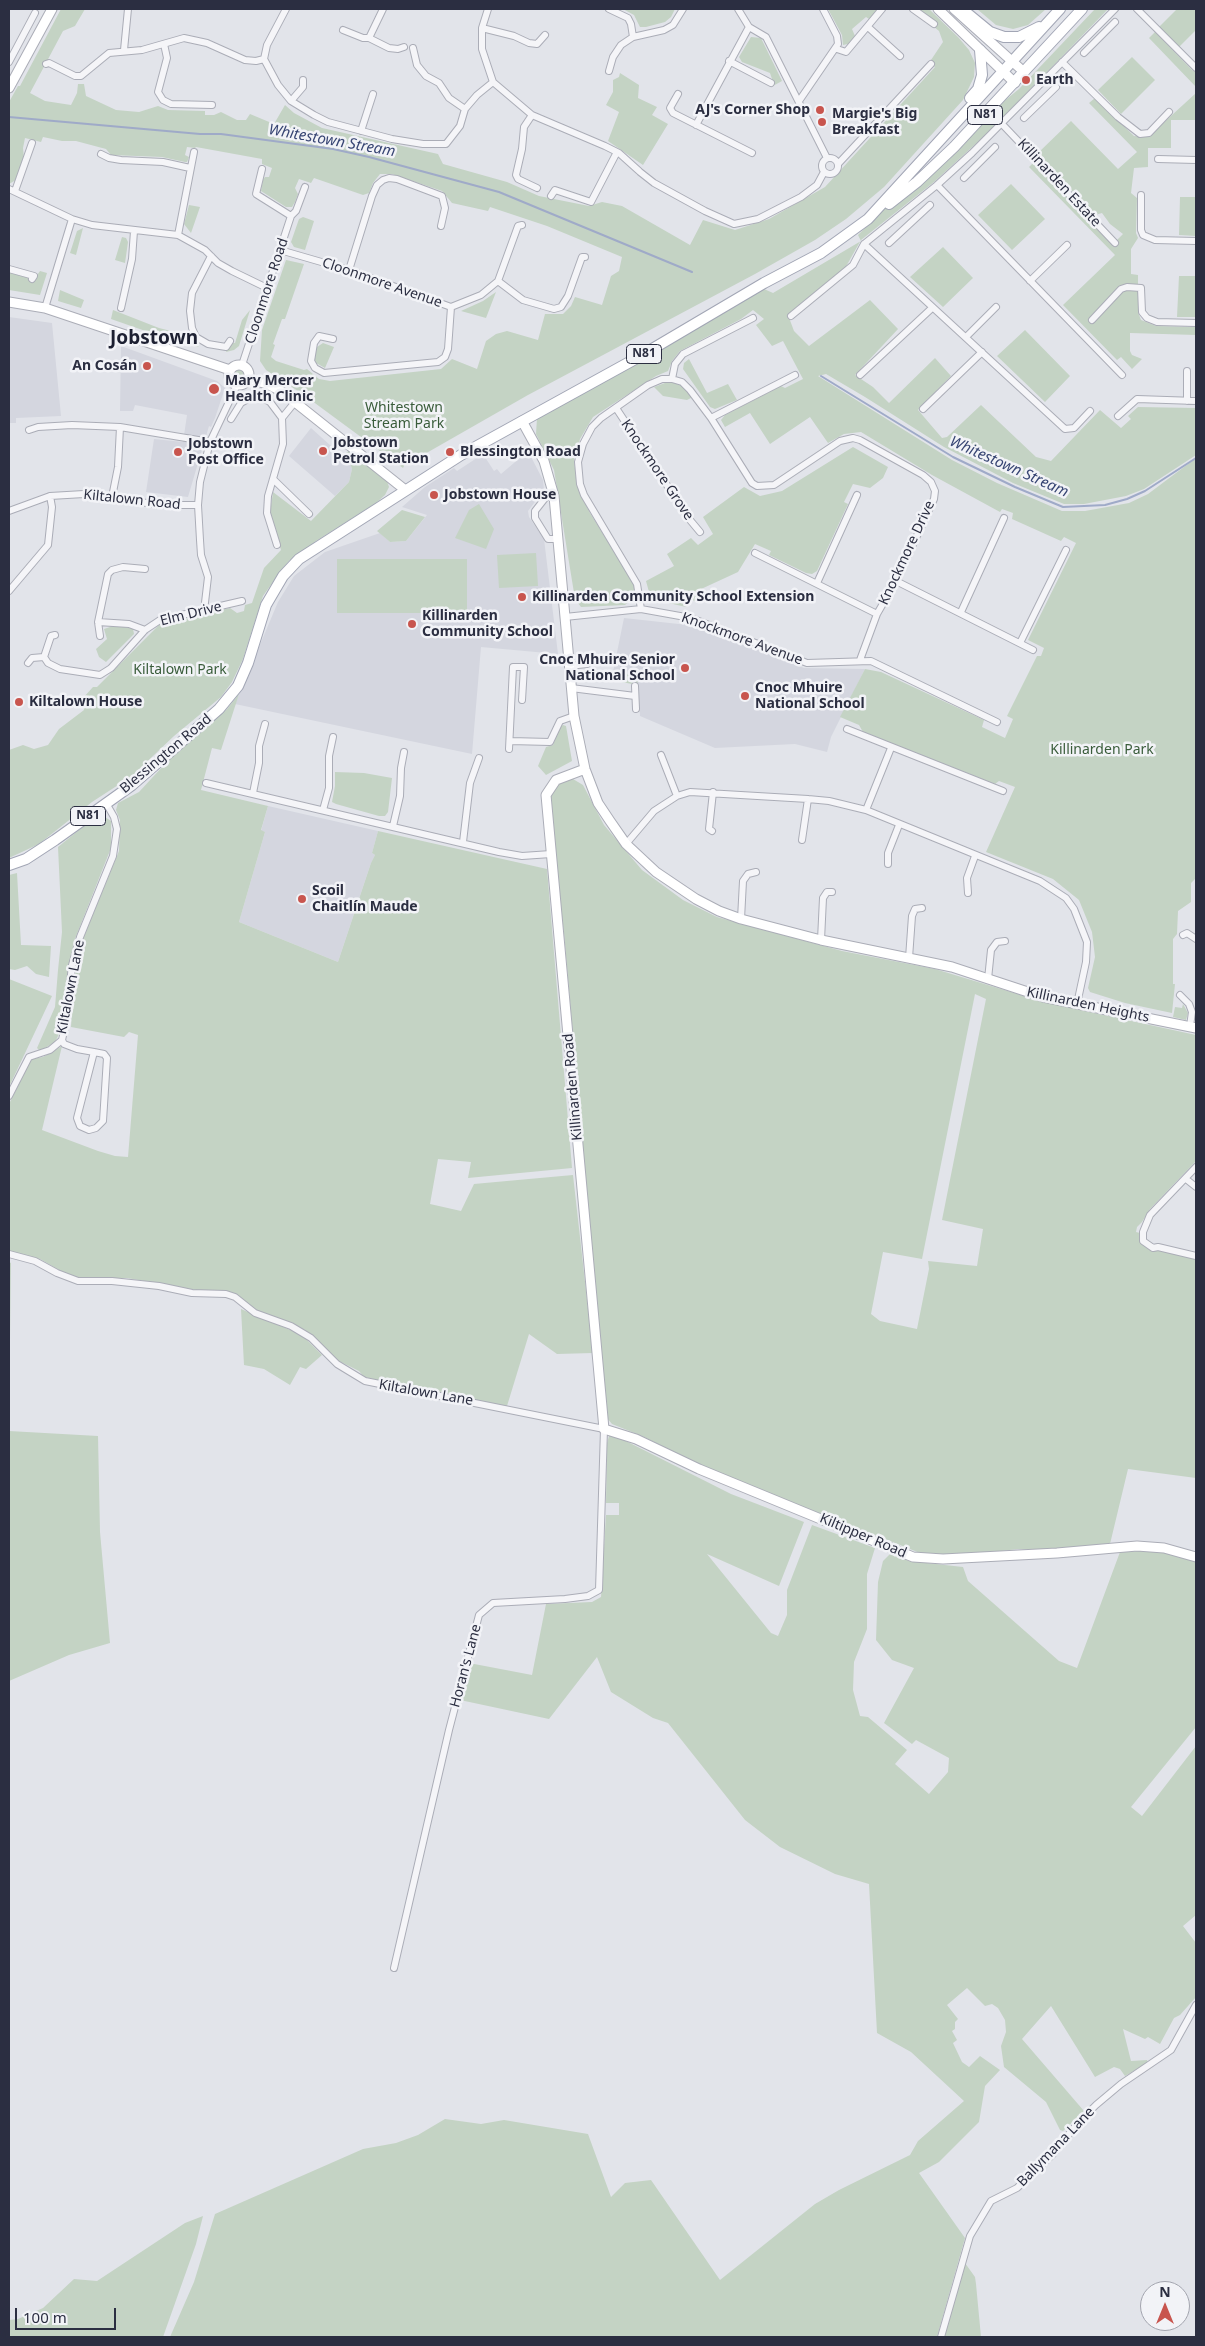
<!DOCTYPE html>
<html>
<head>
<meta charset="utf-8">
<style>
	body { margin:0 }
	#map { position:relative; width:1205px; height:2346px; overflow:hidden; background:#e2e4ea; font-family:"Noto Sans",sans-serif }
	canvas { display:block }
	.frame { position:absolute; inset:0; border:10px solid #2b2e41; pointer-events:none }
	.north { position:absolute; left:1140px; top:2281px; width:50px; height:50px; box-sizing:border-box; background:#f2f3f7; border:1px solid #a2a4ae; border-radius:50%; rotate:0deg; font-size:14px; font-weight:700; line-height:20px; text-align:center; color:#2b2e41 }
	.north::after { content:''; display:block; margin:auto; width:18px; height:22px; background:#c8554e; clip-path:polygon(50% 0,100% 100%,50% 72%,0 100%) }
	.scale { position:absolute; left:15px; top:2308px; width:101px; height:22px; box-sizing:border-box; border:2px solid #2b2e41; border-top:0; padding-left:6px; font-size:15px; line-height:18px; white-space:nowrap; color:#2b2e41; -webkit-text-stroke:4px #f2f3f7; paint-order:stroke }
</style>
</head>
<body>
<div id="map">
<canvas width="1205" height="2346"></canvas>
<div class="frame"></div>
<div class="north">N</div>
<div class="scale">100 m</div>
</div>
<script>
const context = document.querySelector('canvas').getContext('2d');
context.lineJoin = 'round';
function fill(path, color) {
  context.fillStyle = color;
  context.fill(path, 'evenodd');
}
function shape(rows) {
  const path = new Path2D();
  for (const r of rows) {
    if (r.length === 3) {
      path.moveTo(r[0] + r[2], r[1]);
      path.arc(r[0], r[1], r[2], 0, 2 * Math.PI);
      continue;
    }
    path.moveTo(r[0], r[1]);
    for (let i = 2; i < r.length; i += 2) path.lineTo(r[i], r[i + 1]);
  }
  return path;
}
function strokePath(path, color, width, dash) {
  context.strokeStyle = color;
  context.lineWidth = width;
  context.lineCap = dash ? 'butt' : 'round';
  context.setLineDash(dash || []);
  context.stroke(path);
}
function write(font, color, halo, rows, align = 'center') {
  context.font = font + ' "Noto Sans",sans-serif';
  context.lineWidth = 5;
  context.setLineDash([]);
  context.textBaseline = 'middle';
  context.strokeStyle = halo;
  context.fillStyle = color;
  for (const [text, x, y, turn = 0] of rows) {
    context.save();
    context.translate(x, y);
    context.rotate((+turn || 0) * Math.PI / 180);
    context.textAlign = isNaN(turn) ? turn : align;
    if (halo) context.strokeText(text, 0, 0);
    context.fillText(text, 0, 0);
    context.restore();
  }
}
const built = shape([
	[9,317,52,323,61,416,16,418,16,423,9,423],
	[121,346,217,381,225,388,215,418,211,427,209,426,188,497,146,492,154,439,183,442,187,415,135,405,133,411,120,411],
	[311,428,350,463,352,469,349,482,335,496,289,456],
	[528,451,543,480,544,490,528,511,529,517,544,539,558,654,481,647,472,754,235,704,278,602,294,576,325,552,380,533,390,542,406,541,427,515,402,507,425,487,454,468,457,471,483,454,494,471,497,469,501,474],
	[624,618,697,626,804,668,865,669,831,737,827,752,795,744,715,748,640,716,637,676,613,672],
	[268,806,378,831,372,853,375,855,371,863,338,962,239,922,265,832,261,831]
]);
const green = shape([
	[61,9,85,9,75,26,63,31,30,93,45,101,71,105,77,93,78,84,84,84,86,96,116,110,139,112,158,106,168,110,205,111,205,115,214,115,221,112,237,120,246,120,250,114,274,124,285,105,294,113,322,128,438,154,443,164,507,182,539,196,589,206,602,202,622,206,690,245,703,220,735,230,769,219,825,187,935,67,929,63,943,42,939,31,912,9,929,9,958,37,969,50,975,63,974,77,963,100,884,187,846,219,815,240,755,274,528,395,416,459,406,462,403,468,304,395,266,370,260,361,262,330,286,260,304,264,285,319,282,319,273,344,275,345,271,357,276,361,304,370,307,369,319,379,330,381,441,369,452,359,477,369,486,341,496,334,507,331,538,340,545,314,563,314,571,306,575,297,602,305,611,276,619,271,622,257,547,226,490,207,488,211,452,203,442,191,392,174,380,174,373,183,369,193,363,195,314,178,311,183,299,179,295,188,298,194,295,202,292,207,286,207,261,191,263,180,265,177,269,177,272,168,262,164,262,159,196,147,195,148,187,147,185,155,189,157,187,162,185,162,162,157,111,155,106,149,76,141,62,141,43,137,41,142,25,138,23,148,24,158,16,180,9,184,9,102,18,86,20,86],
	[623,9,675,9,671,17,665,22,646,27,640,27,634,15],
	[828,9,879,9,869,19,866,17,852,29,855,36,848,44,843,45,842,35],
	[977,9,1046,9,1028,25,1013,29,996,25],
	[1095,9,1108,9,993,128,934,182,861,240,844,270,788,315,794,331,809,346,870,300,898,329,855,375,873,387,889,403,935,358,951,376,918,410,942,438,947,437,981,405,1036,457,1051,461,1100,410,1121,428,1131,419,1128,416,1138,407,1196,408,1196,455,1144,489,1126,496,1084,504,1064,504,1013,483,944,447,865,397,826,374,818,376,952,460,997,483,1062,511,1085,511,1129,503,1148,494,1196,458,1196,878,1191,883,1191,902,1178,911,1177,934,1173,939,1173,984,1175,984,1172,1013,1125,1003,1090,992,1088,988,1095,957,1092,932,1079,900,1053,879,986,852,1015,787,999,781,995,784,863,732,859,725,840,717,865,669,881,672,984,720,982,727,1005,738,1013,719,1007,716,1037,656,1041,656,1044,648,1028,640,1076,543,1064,537,1061,541,1012,519,1013,513,1002,509,1000,512,932,475,861,432,844,434,828,443,810,417,770,444,750,413,725,427,721,420,725,415,781,386,785,388,803,379,783,341,772,346,756,325,764,319,753,310,741,319,680,351,672,361,668,371,656,376,593,417,580,439,574,460,577,486,590,513,635,585,634,597,625,605,581,607,575,599,554,470,536,434,537,418,764,289,773,293,861,241,858,235,941,152,1019,89],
	[1177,9,1196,9,1196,30,1179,47,1159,27],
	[1155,32,1192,70,1196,72,1196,87,1149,38],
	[751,37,761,38,782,81,771,87,773,82,770,73,742,62,739,57],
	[1132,57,1155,80,1121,114,1098,90],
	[620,73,639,85,638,98,657,107,652,115,668,124,643,165,608,141,619,112,606,105,613,92,613,80,619,77],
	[1196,93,1196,120,1171,120,1171,148,1148,148,1148,167,1134,168,1131,193,1137,198,1136,233,1138,238,1131,249,1131,274,1138,275,1138,312,1141,320,1156,326,1196,327,1196,335,1130,333,1130,351,1132,355,1142,359,1132,369,1121,357,1117,360,1063,305,1115,255,1029,167,1034,162,1114,243,1123,234,1110,224,1102,213,1095,215,1037,154,1071,121,1118,169,1137,152,1089,103,1095,98,1134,136,1148,137],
	[1011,184,1045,219,1012,250,978,215],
	[1180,197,1196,197,1196,236,1179,235],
	[189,205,200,207,191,233,184,224],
	[303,217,314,221,305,250,294,247,291,242,299,219],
	[83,228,76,255,70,253,77,231],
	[122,237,126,238,128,242,125,263,115,260],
	[943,247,973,278,943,307,910,277],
	[40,271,47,273,40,295,9,290,9,272,35,278],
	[1179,276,1196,276,1196,317,1177,317],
	[60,290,84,300,81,308,58,301],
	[496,292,486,318,461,311,483,301],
	[113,310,159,328,191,336,199,345,198,347,154,334,111,319],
	[250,310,239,346,234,350,226,352,229,342,235,343,242,320],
	[1025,330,1070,376,1045,402,997,356],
	[323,343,334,347,325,368,316,363,314,358,317,347],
	[689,359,707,393,728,384,737,400,715,409,710,407,683,369,684,363],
	[239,375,7],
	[665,383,675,383,684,387,693,397,687,400,663,396,654,387],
	[853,447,888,467,883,478,870,488,853,484,844,502,848,504,817,571,812,574,806,573,769,555,771,551,755,544,738,572,699,590,695,601,690,599,686,607,656,600,649,592,646,581,674,566,667,554,691,538,698,545,713,534,703,517,744,487,760,496,782,491],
	[349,451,387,481,389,487,385,495,375,504,316,541,291,561,290,560,283,568,263,596,243,659,232,682,221,697,174,736,132,776,92,802,39,844,9,858,9,750,23,745,34,749,48,745,59,729,84,710,83,698,93,687,97,687,159,625,230,608,237,613,244,611,245,605,252,603,264,568,281,550,270,513,273,492,311,521,349,482,352,469,350,463,342,455],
	[479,504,494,529,486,549,455,538,469,510],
	[402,510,425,517,406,541,390,542,377,531],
	[536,553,538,586,499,588,497,555],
	[337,559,467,559,467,613,337,613],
	[116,625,133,629,134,634,106,662,99,657,96,649,107,639,104,629],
	[622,673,637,675,638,685,621,682],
	[239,694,221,750,212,748,201,790,268,806,261,830,265,832,239,922,338,962,371,863,375,855,372,853,378,831,547,869,572,1168,468,1178,471,1162,438,1159,430,1204,461,1211,474,1184,573,1175,593,1353,557,1354,529,1334,507,1406,418,1389,364,1377,359,1371,333,1358,305,1330,249,1307,228,1291,202,1291,127,1278,81,1278,68,1275,40,1259,9,1251,9,1104,31,1059,43,1057,62,1046,42,1130,98,1151,115,1156,128,1157,138,1035,129,1032,124,1037,71,1027,75,966,82,941,119,851,120,820,116,810,118,803,139,792,177,751,227,709],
	[563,725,566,726,572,761,546,775,538,766,546,747,553,745,559,728],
	[335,772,364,773,392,778,388,812,385,816,379,816,336,804,332,802,335,786],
	[568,779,573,779,583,785,604,825,642,870,683,900,717,917,842,951,935,969,1044,1002,1196,1035,1196,1161,1150,1209,1142,1222,1137,1227,1136,1232,1140,1233,1140,1240,1148,1249,1162,1250,1196,1259,1196,1478,1128,1469,1110,1544,1049,1550,1018,1549,951,1557,920,1553,875,1535,807,1512,724,1477,642,1436,612,1424,607,1418,564,933,549,808,550,797,557,784],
	[975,994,986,999,942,1220,983,1229,977,1266,928,1261,929,1269,917,1329,880,1321,871,1314,883,1252,922,1259],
	[102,815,111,821,111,848,75,939,69,966,65,1009,59,1034,55,1042,40,1051,37,1048,55,1007,58,970,62,932,58,847,90,821],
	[17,873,21,945,51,946,49,977,36,974,27,966,15,970,9,969,9,875],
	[9,979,52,996,9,1087],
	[1183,1004,1188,1013,1186,1020,1173,1017,1175,1007,1182,1008],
	[9,1262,11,1263,9,1417],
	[241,1309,302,1335,322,1355,306,1369,300,1367,290,1385,264,1369,244,1365],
	[9,1431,98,1436,100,1532,110,1643,69,1655,9,1681],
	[609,1436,616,1436,731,1494,804,1522,779,1586,707,1554,771,1633,778,1636,787,1615,787,1590,812,1525,875,1548,867,1574,867,1629,854,1662,853,1690,860,1716,868,1717,907,1750,895,1764,929,1794,948,1772,949,1758,916,1740,912,1744,884,1723,914,1668,892,1660,876,1640,878,1582,883,1561,890,1554,909,1561,963,1567,968,1581,1059,1661,1077,1668,1120,1552,1160,1550,1196,1562,1196,1727,1131,1807,1142,1816,1196,1746,1196,1915,1183,1926,1196,1943,1196,1997,1180,2015,1174,2018,1160,2044,1148,2037,1145,2039,1123,2029,1131,2061,1147,2060,1148,2063,1125,2076,1120,2069,1114,2067,1095,2077,1051,2006,1022,2039,1084,2111,1063,2131,1060,2130,1046,2102,1004,2067,1001,2046,1006,2032,1005,2020,998,2008,992,2004,985,2006,967,1988,947,2005,958,2019,955,2022,955,2029,952,2031,957,2040,953,2043,962,2062,969,2067,980,2056,1000,2070,985,2086,979,2122,939,2162,919,2173,965,2238,937,2337,170,2337,194,2282,215,2214,363,2149,396,2143,418,2135,445,2119,481,2124,504,2120,588,2134,611,2197,625,2183,651,2180,720,2280,815,2204,839,2190,910,2155,918,2141,964,2101,911,2052,877,2033,869,1884,835,1874,780,1847,745,1820,668,1723,653,1718,611,1692,597,1657,549,1719,460,1700,469,1663,532,1675,546,1604,592,1602,601,1597,606,1515,619,1515,619,1503,606,1503,607,1443],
	[203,2216,196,2244,163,2337,9,2337,9,2320,18,2319,43,2308,74,2279,97,2281,185,2223],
	[965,2263,975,2277,976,2284,981,2337,943,2337]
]);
const stream = shape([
	[9,117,200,134,221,134,333,149,369,157,499,192,692,272],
	[821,376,953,457,1015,487,1063,507,1105,505,1127,499,1145,491,1196,458]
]);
const street = shape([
	[286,9,267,45,264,59,278,85,291,101,314,115,328,122,392,139,423,144,446,144,460,126,465,109,477,95,493,82],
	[488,9,482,28,482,49,493,82,532,115,605,146,619,153,639,171],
	[609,9,628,18,631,24,633,37],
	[738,9,749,27,766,37,827,158],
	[913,9,934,24],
	[1137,9,1196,68],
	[868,27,900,56],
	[482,28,514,36,529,43,537,44,545,35],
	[343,30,363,38,369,38,383,9],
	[369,38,389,48,398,49,404,47],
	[164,44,167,58,158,92,163,100,171,104,212,105],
	[413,48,417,65,426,76,439,83,449,98,465,109],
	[837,49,846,52,882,9],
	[124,50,128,9],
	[1084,53,1115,22],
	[729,61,771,83],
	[9,62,35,13],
	[1062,62,1118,117,1140,134,1149,133,1169,112],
	[46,64,49,63,75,76,81,76,109,53,142,50,184,38,207,43,245,60,256,61,264,59],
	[609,71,613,57,621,45,633,37,664,30,673,25,683,9],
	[678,94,670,108,673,113,752,153],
	[291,101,303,87,303,80],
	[799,101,838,44,837,36,823,9],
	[532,115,524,127,522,149,516,175,518,179,537,188],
	[1024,118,1056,87],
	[1002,124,1115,243],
	[696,125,749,27],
	[361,131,373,94],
	[101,154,109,158,121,160,163,162,190,168],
	[830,166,8],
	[1158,159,1196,160],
	[838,164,931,64],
	[262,169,256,194,291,216],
	[640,172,654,183,705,211,734,224,758,219,801,197,817,185,824,172],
	[964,178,995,147],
	[937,185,1122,375],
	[9,189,72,219,92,225,178,235,205,250,218,263,232,271,267,288],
	[15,191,32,143],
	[1141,195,1141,230,1143,235,1155,240,1196,241],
	[551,196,555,190,591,202,617,152],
	[178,235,194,152],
	[889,243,930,205],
	[280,250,349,270,451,307,481,295,498,281,518,226,522,225],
	[211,256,192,293,190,311,192,328,196,337,208,344,226,347,230,341],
	[9,269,34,276,32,279],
	[349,270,372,196,377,185,383,180,389,178,397,179,442,196,445,208,441,226],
	[498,281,523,300,554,309,561,307,568,296,582,257,585,257],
	[1030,281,1067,245],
	[45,308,72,219],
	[121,308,132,259,134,231],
	[791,316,853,265,864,244],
	[1092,320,1121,289,1127,287,1141,288,1142,312,1147,318,1157,322,1196,323],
	[966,337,996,307],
	[333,339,319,336,314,343,311,361,315,368,324,373,438,362,445,357,448,349,451,307],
	[242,365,291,216,296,211,305,187],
	[860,375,932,308],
	[672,379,682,382,690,390,711,418,752,483,757,486,774,485,840,441,853,438,860,440,923,475,931,482,935,491,934,499,896,581,877,614,860,660],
	[1187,401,1187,371],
	[616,408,690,520,700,532],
	[923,409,982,352],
	[1090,411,1074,428,1065,429,864,244,937,185,972,153,1115,9],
	[1118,416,1137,399,1196,401],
	[282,418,295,402],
	[711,418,795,375],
	[231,419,241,403,255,395,270,402,282,418,283,444,268,496,267,513,277,545],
	[29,430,38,427,72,425,120,427,210,442],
	[273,479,309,514],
	[554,496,546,497,535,511,535,518,548,539,558,539],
	[112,497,118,467,120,427],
	[9,511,50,496,84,494,161,505,198,505],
	[755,553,877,614],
	[896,581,1033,650],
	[817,583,857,495],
	[9,591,48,545,52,507,50,496],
	[641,609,637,584,584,495,580,484,578,462,583,444,592,427,601,418,648,385,662,379,672,379,675,364,683,354,753,318],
	[204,611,208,577,201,555,200,540,198,505,200,482,210,442,237,385],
	[961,612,1004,518],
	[565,617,641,609,691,618,807,663,871,661,997,722],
	[98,622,129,624,145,630],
	[55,635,51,636,44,657,48,663,60,669,100,675,111,668,145,630,160,620,242,601],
	[100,636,98,622,108,574,112,570,123,567,145,569],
	[1020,643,1066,550],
	[28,663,32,658,44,657],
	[569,666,587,664],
	[635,686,636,709],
	[571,688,635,696],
	[847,729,1003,791],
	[510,741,550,742,560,721,574,716],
	[509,749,513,667,524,667,522,700],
	[661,755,677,796],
	[206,783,499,852,522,856,551,854],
	[253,793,259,763,259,746,265,724],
	[323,810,329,788,329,756,333,737],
	[866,810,891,748],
	[393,826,400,796,401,768,404,752],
	[712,831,709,829,713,792],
	[802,840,808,799],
	[463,842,470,783,479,758],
	[626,844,654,811,677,796,690,792,808,799,829,801,866,810,1040,881,1066,898,1074,909,1087,942,1086,962,1077,1004],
	[888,864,888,853,899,825],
	[968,893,967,878,975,856],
	[741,919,743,881,748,874,756,872],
	[1183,935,1187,933,1196,939],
	[821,940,823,898,827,892,832,892],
	[909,958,912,916,915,909,922,908],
	[988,979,991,950,997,942,1005,941],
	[1180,995,1189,1004,1192,1012,1190,1026],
	[62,1040,64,1044,77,1049,94,1052,104,1054,107,1058,103,1121,96,1128,89,1130,80,1126,77,1118,94,1052],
	[9,1096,29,1057,50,1050,62,1040,66,1022,72,965,80,937,113,856,117,829,114,817,106,803],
	[1196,1167,1150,1215,1143,1232,1143,1241,1153,1248,1158,1247,1196,1256],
	[1186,1179,1196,1187],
	[9,1254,35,1261,57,1273,78,1281,112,1281,159,1286,192,1293,226,1294,235,1297,255,1313,291,1326,311,1338,337,1364,365,1381,604,1429,599,1590,588,1596,565,1599,493,1603,479,1615,449,1730,394,1968],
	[941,2337,970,2236,991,2201,1017,2188,1053,2154,1078,2123,1096,2105,1121,2084,1171,2050,1196,2005]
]);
const secondary = shape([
	[938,9,1015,83],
	[954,9,1024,72],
	[9,88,52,9],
	[9,302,45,308,230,370],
	[239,375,10],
	[248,379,267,384,281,391,404,489],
	[522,421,544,461,554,496,574,716,585,769,598,803,610,821,626,844,656,872,696,899,719,911,741,919,821,940,952,967,1043,997,1196,1028],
	[585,769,556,780,546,795,604,1429,636,1439,699,1469,913,1557,943,1559,1057,1553,1137,1546,1164,1548,1196,1557]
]);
const primary = shape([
	[962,9,990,32,1004,37,1019,37,1039,27],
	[970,98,978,89,982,75,980,50],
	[889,204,917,182,954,147,1082,9],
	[9,865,26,859,55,840,132,785,219,709,238,686,248,663,266,605,283,576,299,559,461,455,637,358,764,283,821,253,868,219,1060,9]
]);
const markers = [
	[1026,80,5,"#c8554e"],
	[820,110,5,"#c8554e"],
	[822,122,5,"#c8554e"],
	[147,366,5,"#c8554e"],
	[214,389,6,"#c8554e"],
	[323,451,5,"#c8554e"],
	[178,452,5,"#c8554e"],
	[450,452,5,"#c8554e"],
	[434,495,5,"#c8554e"],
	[522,597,5,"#c8554e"],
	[412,624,5,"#c8554e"],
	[685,668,5,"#c8554e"],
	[745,696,5,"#c8554e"],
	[19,702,5,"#c8554e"],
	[302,899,5,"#c8554e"]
];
const shields = [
	[985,115,35],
	[644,354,35],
	[88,816,35]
];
const shieldNames = [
	["N81",985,115],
	["N81",644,354],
	["N81",88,816]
];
const poiNames = [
	["Earth",1036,80],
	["AJ's Corner Shop",810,110,"right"],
	["Margie's Big",832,114],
	["Breakfast",832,130],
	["An Cosán",137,366,"right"],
	["Mary Mercer",225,381],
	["Health Clinic",225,397],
	["Jobstown",333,443],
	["Petrol Station",333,459],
	["Jobstown",188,444],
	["Post Office",188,460],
	["Blessington Road",460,452],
	["Jobstown House",444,495],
	["Killinarden Community School Extension",532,597],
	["Killinarden",422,616],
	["Community School",422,632],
	["Cnoc Mhuire Senior",675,660,"right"],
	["National School",675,676,"right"],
	["Cnoc Mhuire",755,688],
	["National School",755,704],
	["Kiltalown House",29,702],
	["Scoil",312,891],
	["Chaitlín Maude",312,907]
];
const streetNames = [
	["Killinarden Estate",1059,183,47],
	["Cloonmore Avenue",382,283,19],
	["Cloonmore Road",267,291,-72],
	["Knockmore Grove",657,470,56],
	["Kiltalown Road",132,500,6],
	["Knockmore Drive",907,553,-65],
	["Elm Drive",191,614,-14],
	["Knockmore Avenue",742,639,20],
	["Blessington Road",166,754,-40],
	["Kiltalown Lane",71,987,-79],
	["Killinarden Heights",1088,1005,12],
	["Killinarden Road",573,1087,-95],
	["Kiltalown Lane",426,1393,10],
	["Kiltipper Road",863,1536,23],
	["Horan's Lane",466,1666,-75],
	["Ballymana Lane",1056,2147,-46]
];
const parkNames = [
	["Whitestown",404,408],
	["Stream Park",404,424],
	["Kiltalown Park",180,670],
	["Killinarden Park",1102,750]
];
const waterNames = [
	["Whitestown Stream",332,141,10],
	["Whitestown Stream",1009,467,24]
];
const districtNames = [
	["Jobstown",154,339]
];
fill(built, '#d4d6df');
fill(green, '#c4d3c4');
strokePath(stream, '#9faac8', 2);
strokePath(street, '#abadb7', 8);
strokePath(secondary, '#abadb7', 11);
strokePath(primary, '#a2a6b5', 12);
strokePath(street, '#f5f5f8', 6);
strokePath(secondary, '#fff', 9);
strokePath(primary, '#fff', 10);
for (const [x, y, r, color] of markers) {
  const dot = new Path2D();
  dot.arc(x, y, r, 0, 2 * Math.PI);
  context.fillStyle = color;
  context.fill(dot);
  strokePath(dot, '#f2f3f7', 2);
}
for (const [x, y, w] of shields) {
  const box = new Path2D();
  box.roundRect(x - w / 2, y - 9.5, w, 19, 4);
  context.fillStyle = '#f2f3f7';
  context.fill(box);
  strokePath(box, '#2b2e41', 1);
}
write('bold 12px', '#2b2e41', null, shieldNames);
write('bold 14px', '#2b2e41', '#f2f3f7', poiNames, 'left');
write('14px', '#2b2e41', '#f2f3f7', streetNames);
write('14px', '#395c3a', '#f2f3f7', parkNames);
write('italic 15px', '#374573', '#f2f3f7', waterNames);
write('bold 19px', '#1d2032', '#f2f3f7', districtNames);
</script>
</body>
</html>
